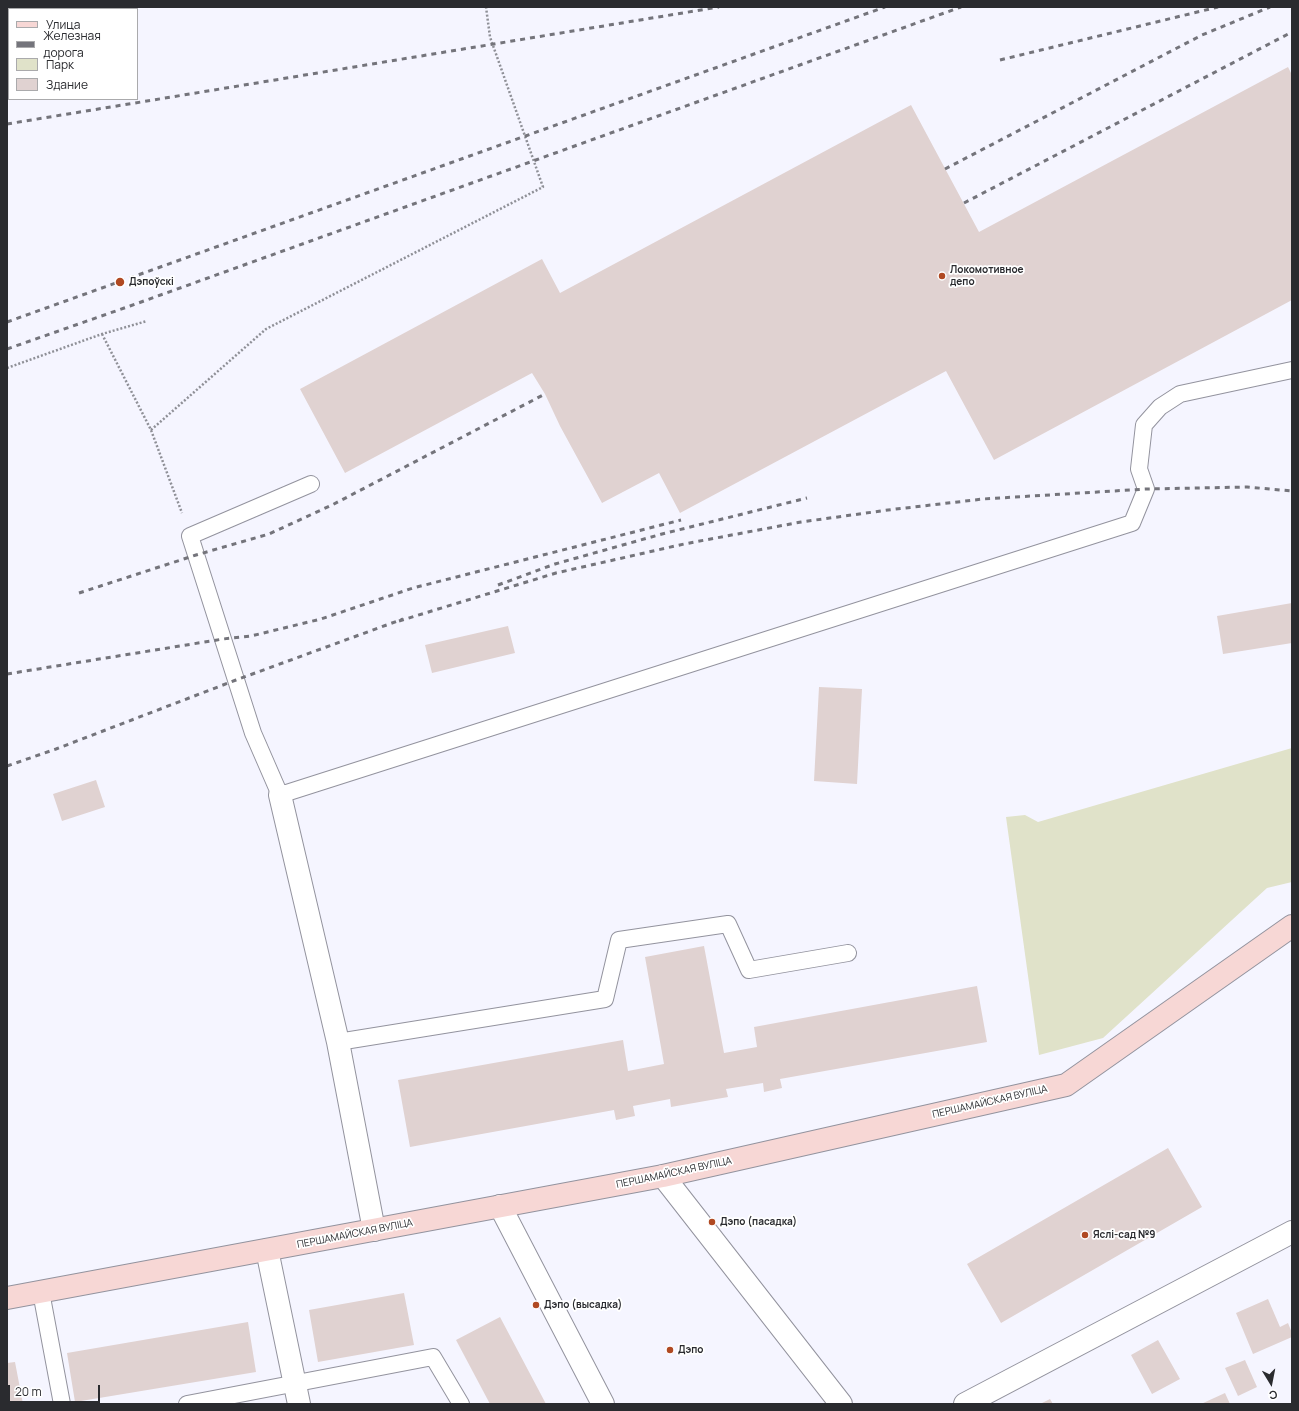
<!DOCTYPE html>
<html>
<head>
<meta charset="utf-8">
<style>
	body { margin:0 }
	#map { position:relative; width:1299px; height:1411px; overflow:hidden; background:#f5f5ff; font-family:Manrope,sans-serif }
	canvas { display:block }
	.frame { position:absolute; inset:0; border:8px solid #2a2b2f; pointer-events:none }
	.legend { position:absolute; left:8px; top:8px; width:130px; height:92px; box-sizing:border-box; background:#fff; border:1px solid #aaaaac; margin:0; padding:5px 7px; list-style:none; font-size:12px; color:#2a2b2f }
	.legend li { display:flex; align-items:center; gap:8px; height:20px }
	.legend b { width:20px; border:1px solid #aaaaac }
	.north { position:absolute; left:1251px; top:1363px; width:40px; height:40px; -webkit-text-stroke:3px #fff; paint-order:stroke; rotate:170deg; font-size:11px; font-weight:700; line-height:16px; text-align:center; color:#2a2b2f }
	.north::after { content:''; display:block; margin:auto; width:14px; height:18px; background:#2a2b2f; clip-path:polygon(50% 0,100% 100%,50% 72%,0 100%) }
	.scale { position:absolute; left:8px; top:1385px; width:92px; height:18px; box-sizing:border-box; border:2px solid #2a2b2f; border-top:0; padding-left:5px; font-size:12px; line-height:14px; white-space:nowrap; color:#2a2b2f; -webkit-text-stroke:3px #fff; paint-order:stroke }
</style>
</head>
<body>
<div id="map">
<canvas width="1299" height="1411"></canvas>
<div class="frame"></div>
<ul class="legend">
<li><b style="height:5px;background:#f7d7d5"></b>Улица</li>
<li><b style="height:5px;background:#74747b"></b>Железная дорога</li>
<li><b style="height:11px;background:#e0e2c9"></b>Парк</li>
<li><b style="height:11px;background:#e0d2d1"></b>Здание</li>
</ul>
<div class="north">С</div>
<div class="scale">20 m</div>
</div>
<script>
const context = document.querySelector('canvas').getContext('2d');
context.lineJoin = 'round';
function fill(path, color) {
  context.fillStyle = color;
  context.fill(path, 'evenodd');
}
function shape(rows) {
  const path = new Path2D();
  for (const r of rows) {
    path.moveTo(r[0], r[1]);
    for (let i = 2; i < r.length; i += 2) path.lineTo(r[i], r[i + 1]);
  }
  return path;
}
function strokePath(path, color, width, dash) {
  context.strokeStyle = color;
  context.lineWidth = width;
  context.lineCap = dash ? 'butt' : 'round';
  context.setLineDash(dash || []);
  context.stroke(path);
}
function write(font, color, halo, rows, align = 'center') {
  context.font = font + ' Manrope,sans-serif';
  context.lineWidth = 3.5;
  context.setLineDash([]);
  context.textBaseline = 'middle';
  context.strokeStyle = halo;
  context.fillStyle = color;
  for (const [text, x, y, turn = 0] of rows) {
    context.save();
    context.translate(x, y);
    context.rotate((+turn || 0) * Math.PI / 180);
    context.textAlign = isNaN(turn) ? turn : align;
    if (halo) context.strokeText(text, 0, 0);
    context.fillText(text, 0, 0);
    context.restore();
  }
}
const green = shape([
	[1292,748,1292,882,1267,888,1103,1038,1039,1055,1006,817,1025,815,1038,822]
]);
const building = shape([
	[1288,67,1292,75,1292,300,994,460,946,371,680,513,659,473,602,503,560,426,545,394,532,373,345,473,300,389,542,259,560,293,911,105,979,232],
	[1292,603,1292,643,1223,654,1217,616],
	[508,626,515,653,432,673,425,645],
	[819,687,862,689,857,784,814,781],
	[96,780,105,807,62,821,53,794],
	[704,946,724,1053,757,1047,754,1027,977,986,987,1042,780,1079,782,1088,764,1092,763,1083,726,1089,728,1097,671,1107,670,1099,633,1106,635,1116,616,1120,614,1110,410,1147,398,1080,623,1040,628,1071,664,1064,645,957],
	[1168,1148,1202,1207,1001,1323,967,1264],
	[404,1293,414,1345,318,1362,309,1310],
	[1268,1299,1280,1327,1288,1323,1292,1333,1292,1337,1253,1354,1236,1313],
	[500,1317,546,1404,490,1404,456,1340],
	[248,1322,256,1372,75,1402,67,1353],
	[1158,1340,1180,1379,1152,1394,1131,1355],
	[1245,1360,1257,1387,1238,1396,1225,1368],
	[15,1362,23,1404,7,1404,7,1363],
	[1225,1393,1230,1404,1201,1404],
	[1050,1399,1053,1404,1040,1404]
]);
const path = shape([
	[102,334,151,430,182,513],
	[7,368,102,334,147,321],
	[151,430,266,329,543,187,490,37,486,7]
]);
const lane = shape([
	[311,484,190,536,253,733,280,795,1132,523,1146,489,1139,469,1144,425,1160,407,1180,394,1292,370],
	[338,1042,605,999,619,940,728,924,749,970,848,953],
	[41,1292,62,1404],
	[187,1404,433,1357,461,1404]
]);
const street = shape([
	[280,795,338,1042,374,1230],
	[663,1176,841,1404],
	[500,1206,603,1404],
	[267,1250,299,1404],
	[965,1404,1292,1232]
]);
const secondary = shape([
	[7,1298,663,1176,1066,1085,1292,926]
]);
const rail = shape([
	[1000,60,1218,7],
	[7,124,719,7],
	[945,169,1202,35,1270,7],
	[964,203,1292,32],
	[7,322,885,7],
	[7,349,130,306,961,7],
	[498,585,555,564,662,534,807,498],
	[79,593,196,555,269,534,332,505,545,394],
	[399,621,556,573,684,544,801,522,888,510,983,499,1146,489,1247,487,1292,491],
	[7,674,223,639,251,636,321,619,413,588,681,520],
	[7,766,56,749,236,680,403,619]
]);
const markers = [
	[942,276,4,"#b04922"],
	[120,282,5,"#b04922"],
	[712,1222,4,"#b04922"],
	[1085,1235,4,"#b04922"],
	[536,1305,4,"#b04922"],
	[670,1350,4,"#b04922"]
];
const poiNames = [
	["Локомотивное",950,270],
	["депо",950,282],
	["Дэпоўскі",129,282],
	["Дэпо (пасадка)",720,1222],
	["Яслі-сад №9",1093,1235],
	["Дэпо (высадка)",544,1305],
	["Дэпо",678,1350]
];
const streetNames = [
	["ПЕРШАМАЙСКАЯ ВУЛІЦА",990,1102,-13],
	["ПЕРШАМАЙСКАЯ ВУЛІЦА",674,1173,-12],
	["ПЕРШАМАЙСКАЯ ВУЛІЦА",355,1234,-11]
];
fill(green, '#e0e2c9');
fill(building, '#e0d2d1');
strokePath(lane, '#93939e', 18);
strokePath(street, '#93939e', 24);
strokePath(secondary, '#93939e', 24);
strokePath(path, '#8f9097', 2.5, [2, 2]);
strokePath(lane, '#fff', 16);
strokePath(street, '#fff', 22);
strokePath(secondary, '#f7d7d5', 22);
strokePath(rail, '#74747b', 3, [5, 5]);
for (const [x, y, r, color] of markers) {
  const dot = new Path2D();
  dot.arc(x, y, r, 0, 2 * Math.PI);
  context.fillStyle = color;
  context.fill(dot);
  strokePath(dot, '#fff', 1.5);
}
write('bold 10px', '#2a2b2f', '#fff', poiNames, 'left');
write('10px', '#2a2b2f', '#fff', streetNames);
</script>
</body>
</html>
